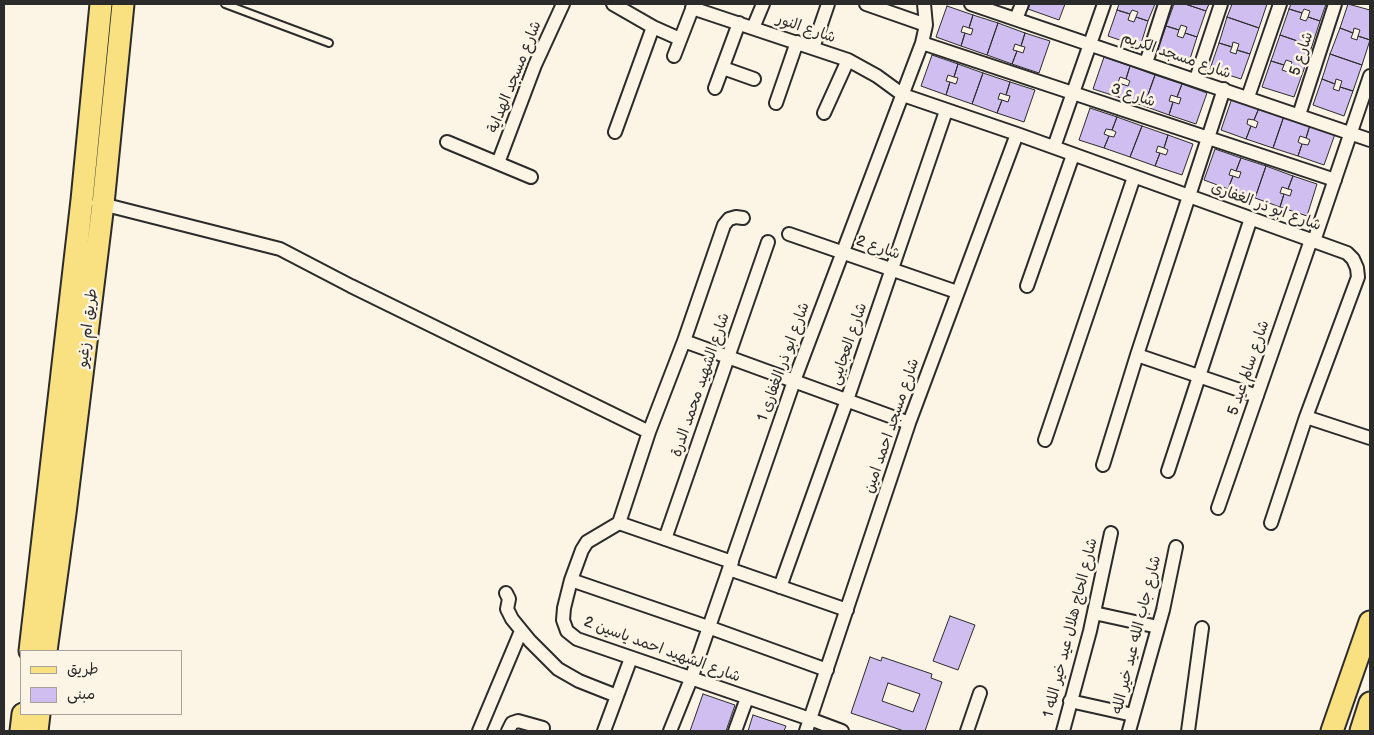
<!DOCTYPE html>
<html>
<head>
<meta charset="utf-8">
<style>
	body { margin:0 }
	#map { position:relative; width:1374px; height:735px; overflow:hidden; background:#fcf5e5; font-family:"Balsamiq Sans","Playpen Sans Arabic",sans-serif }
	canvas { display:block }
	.frame { position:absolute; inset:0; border:5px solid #2b2b2b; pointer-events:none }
	.legend { position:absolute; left:20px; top:650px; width:162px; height:65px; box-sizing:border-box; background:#fcf5e5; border:1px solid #a8a49b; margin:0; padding:6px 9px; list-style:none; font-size:15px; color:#2b2b2b }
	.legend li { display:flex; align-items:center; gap:10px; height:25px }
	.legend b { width:25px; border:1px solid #a8a49b }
</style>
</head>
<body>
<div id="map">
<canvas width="1374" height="735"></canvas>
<div class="frame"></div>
<ul class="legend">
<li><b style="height:6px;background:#f9e181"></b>طريق</li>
<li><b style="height:14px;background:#cfbeef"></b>مبنى</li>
</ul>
</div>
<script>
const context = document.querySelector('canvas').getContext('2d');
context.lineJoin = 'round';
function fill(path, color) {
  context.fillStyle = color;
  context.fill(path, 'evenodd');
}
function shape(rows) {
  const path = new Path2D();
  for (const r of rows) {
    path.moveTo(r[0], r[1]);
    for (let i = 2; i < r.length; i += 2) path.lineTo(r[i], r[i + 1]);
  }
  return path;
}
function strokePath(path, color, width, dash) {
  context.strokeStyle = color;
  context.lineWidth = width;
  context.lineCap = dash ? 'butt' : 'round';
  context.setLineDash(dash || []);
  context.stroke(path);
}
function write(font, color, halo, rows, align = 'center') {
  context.font = font + ' "Balsamiq Sans","Playpen Sans Arabic",sans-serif';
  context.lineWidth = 5;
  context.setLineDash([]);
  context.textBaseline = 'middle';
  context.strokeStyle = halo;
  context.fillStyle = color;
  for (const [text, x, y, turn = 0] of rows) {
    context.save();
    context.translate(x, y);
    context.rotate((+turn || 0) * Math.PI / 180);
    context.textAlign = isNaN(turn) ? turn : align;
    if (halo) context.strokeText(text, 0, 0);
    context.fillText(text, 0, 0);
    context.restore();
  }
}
const building = shape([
	[1030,4,1065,4,1059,20,1028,9,1030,4],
	[1119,4,1155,4,1148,21,1136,17,1138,12,1132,10,1130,14,1117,10,1119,4],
	[1174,4,1185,4,1206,11,1197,37,1185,33,1187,27,1181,25,1179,30,1166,26,1174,4],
	[1185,4,1209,4,1206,11,1185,4],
	[1232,4,1267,4,1259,28,1227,17,1232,4],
	[1291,4,1326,4,1320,21,1308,17,1310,11,1304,9,1302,13,1289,9,1291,4],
	[1348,4,1370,10,1370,40,1358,36,1360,30,1354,28,1353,33,1340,28,1348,4],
	[947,6,973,15,969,28,963,26,961,32,965,33,961,46,936,37,947,6],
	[1289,9,1302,13,1300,19,1306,21,1308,17,1320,21,1312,46,1280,35,1289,9],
	[1117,10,1130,14,1128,20,1134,22,1136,17,1148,21,1140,47,1108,36,1117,10],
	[973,15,998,23,987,55,961,46,965,33,971,35,973,29,969,28,973,15],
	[1227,17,1259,28,1250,54,1237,50,1239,44,1233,42,1232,47,1219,43,1227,17],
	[998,23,1025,33,1021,46,1015,44,1013,50,1017,51,1012,64,987,55,998,23],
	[1166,26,1179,30,1177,36,1183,38,1185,33,1197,37,1189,62,1157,52,1166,26],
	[1340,28,1353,33,1351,38,1357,40,1358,36,1370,40,1362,65,1330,54,1340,28],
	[1025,33,1050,41,1039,73,1012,64,1017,51,1023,53,1025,47,1021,46,1025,33],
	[1280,35,1312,46,1303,72,1290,68,1292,62,1286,60,1284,65,1271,61,1280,35],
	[1219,43,1232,47,1230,52,1236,54,1237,50,1250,54,1241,79,1210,69,1219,43],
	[1330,54,1362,65,1353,91,1340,87,1342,81,1336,79,1335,84,1322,79,1330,54],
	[932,55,958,64,954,77,948,75,946,81,950,82,946,95,921,86,932,55],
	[1104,57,1130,66,1126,79,1120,77,1118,83,1122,84,1118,97,1093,89,1104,57],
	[1271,61,1284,65,1282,70,1288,72,1290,68,1303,72,1294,97,1262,87,1271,61],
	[958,64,983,73,972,104,946,95,950,82,956,84,958,78,954,77,958,64],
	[1130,66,1155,75,1144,106,1118,97,1122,84,1128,86,1130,81,1126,79,1130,66],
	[983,73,1010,82,1006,95,1000,93,998,99,1002,100,997,113,972,104,983,73],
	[1155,75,1182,84,1177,97,1171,95,1169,101,1173,102,1169,115,1144,106,1155,75],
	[1322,79,1335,84,1333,89,1339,91,1340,87,1353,91,1344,116,1313,105,1322,79],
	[1010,82,1035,90,1024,122,997,113,1002,100,1008,102,1010,96,1006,95,1010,82],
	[1182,84,1207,93,1196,124,1169,115,1173,102,1179,104,1181,98,1177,97,1182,84],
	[1232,98,1259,108,1254,120,1248,119,1247,124,1251,126,1246,139,1221,130,1232,98],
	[1090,108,1117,117,1112,130,1106,129,1104,134,1109,136,1104,148,1079,140,1090,108],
	[1259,108,1284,116,1273,148,1246,139,1251,126,1256,128,1258,122,1254,120,1259,108],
	[1284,116,1310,125,1306,138,1300,136,1298,142,1302,144,1298,156,1273,148,1284,116],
	[1117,117,1142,126,1130,157,1104,148,1109,136,1114,137,1116,132,1112,130,1117,117],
	[1310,125,1335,134,1324,165,1298,156,1302,144,1308,145,1310,140,1306,138,1310,125],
	[1142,126,1168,135,1164,148,1158,146,1156,152,1160,153,1155,166,1130,157,1142,126],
	[1168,135,1193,144,1182,175,1155,166,1160,153,1166,155,1168,150,1164,148,1168,135],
	[1215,149,1241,158,1236,171,1231,169,1229,175,1233,176,1228,189,1204,180,1215,149],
	[1241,158,1266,166,1255,198,1228,189,1233,176,1239,178,1241,172,1236,171,1241,158],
	[1266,166,1293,176,1288,189,1282,187,1280,193,1284,194,1280,207,1255,198,1266,166],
	[1293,176,1317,184,1307,216,1280,207,1284,194,1290,196,1292,190,1288,189,1293,176],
	[950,616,975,625,958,670,933,661,950,616],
	[870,657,881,661,882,657,932,674,931,678,942,682,925,731,904,731,851,713,870,657],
	[888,683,920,694,913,712,882,701,888,683],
	[703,694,735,705,726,731,690,731,703,694],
	[753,715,786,726,784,731,748,731,753,715]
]);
const lane = shape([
	[225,4,329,43]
]);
const street = shape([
	[613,4,653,27,680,39],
	[866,4,926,25],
	[971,4,1370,140],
	[692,8,848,60,877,76,903,95,1017,134,1347,253,1353,259,1357,268,1358,277,1306,417,1271,523],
	[1016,19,1022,4],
	[753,28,763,4],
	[922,43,1335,180],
	[813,48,828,4],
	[674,56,694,4],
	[1146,63,1165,4],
	[723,68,754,79],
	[1196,79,1221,4],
	[715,88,739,23],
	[1248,97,1280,4],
	[776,103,797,42],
	[824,113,848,60],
	[1299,115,1335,4],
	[615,132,653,27],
	[447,142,531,177],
	[1054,147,1104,4],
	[498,163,535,65,563,4],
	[98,203,280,249,351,286,649,432],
	[789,234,957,292],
	[1314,241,1370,76],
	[1027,286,1073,155],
	[684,341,909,423],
	[1137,355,1257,396],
	[1306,417,1370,438],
	[1045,440,1134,177],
	[1103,465,1137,355,1224,89],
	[1168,471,1251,218],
	[1218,508,1311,240],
	[619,523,587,542,582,550,571,580,564,608,563,620,567,631,577,639,810,719,842,731],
	[619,523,649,432,684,341,724,225,729,219,736,217,743,218],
	[619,523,732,562],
	[665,539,768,242],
	[729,569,847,610],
	[571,580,708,627,827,670],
	[780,587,847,400,946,111],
	[506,593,509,599,507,609,512,619,530,641,558,669,579,681,617,696],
	[1094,613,1158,627],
	[1070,701,1133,715],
	[479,731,521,631],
	[508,731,512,723,518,721,543,728],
	[604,731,631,658],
	[670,731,691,679,794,381,922,43,926,25,924,4],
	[735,731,747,698],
	[806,731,909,423,1017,134],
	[967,731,980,693],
	[1063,731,1090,631,1111,533],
	[1129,731,1163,610,1176,547],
	[1188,731,1202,628]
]);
const primary = shape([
	[30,651,82,200,101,4],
	[46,651,65,513,103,204,123,4],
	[21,731,23,714],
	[37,731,39,714],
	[1332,731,1370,622],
	[1361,731,1370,703]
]);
const streetNames = [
	["شارع النور",806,29,19],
	["شارع 5",1302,54,-72],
	["شارع مسجد الكريم",1176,56,19],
	["شارع مسجد الهداية",515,77,-68],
	["شارع 3",1133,96,18],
	["شارع ابو ذر الغفارى",1266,207,20],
	["شارع 2",878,248,19],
	["طريق ام زغيو",88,328,-83],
	["شارع العجايبى",849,344,-71],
	["شارع ابو ذر الغفارى 1",784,362,-70],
	["شارع سالم عيد 5",1249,368,-71],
	["شارع الشهيد محمد الدرة",701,385,-71],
	["شارع مسجد احمد امين",892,426,-71],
	["شارع الحاج هلال عيد خير الله 1",1071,628,-76],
	["شارع جاب الله عيد خير الله",1137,635,-76],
	["شارع الشهيد احمد ياسين 2",662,650,20]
];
fill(building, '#cfbeef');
strokePath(building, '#2b2b2b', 1);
strokePath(lane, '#2b2b2b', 10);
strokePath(street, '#2b2b2b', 16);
strokePath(primary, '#2b2b2b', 25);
strokePath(lane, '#fcf5e5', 6);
strokePath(street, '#fcf5e5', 12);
strokePath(primary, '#f9e181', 21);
write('15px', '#2b2b2b', '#fcf5e5', streetNames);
</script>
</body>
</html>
